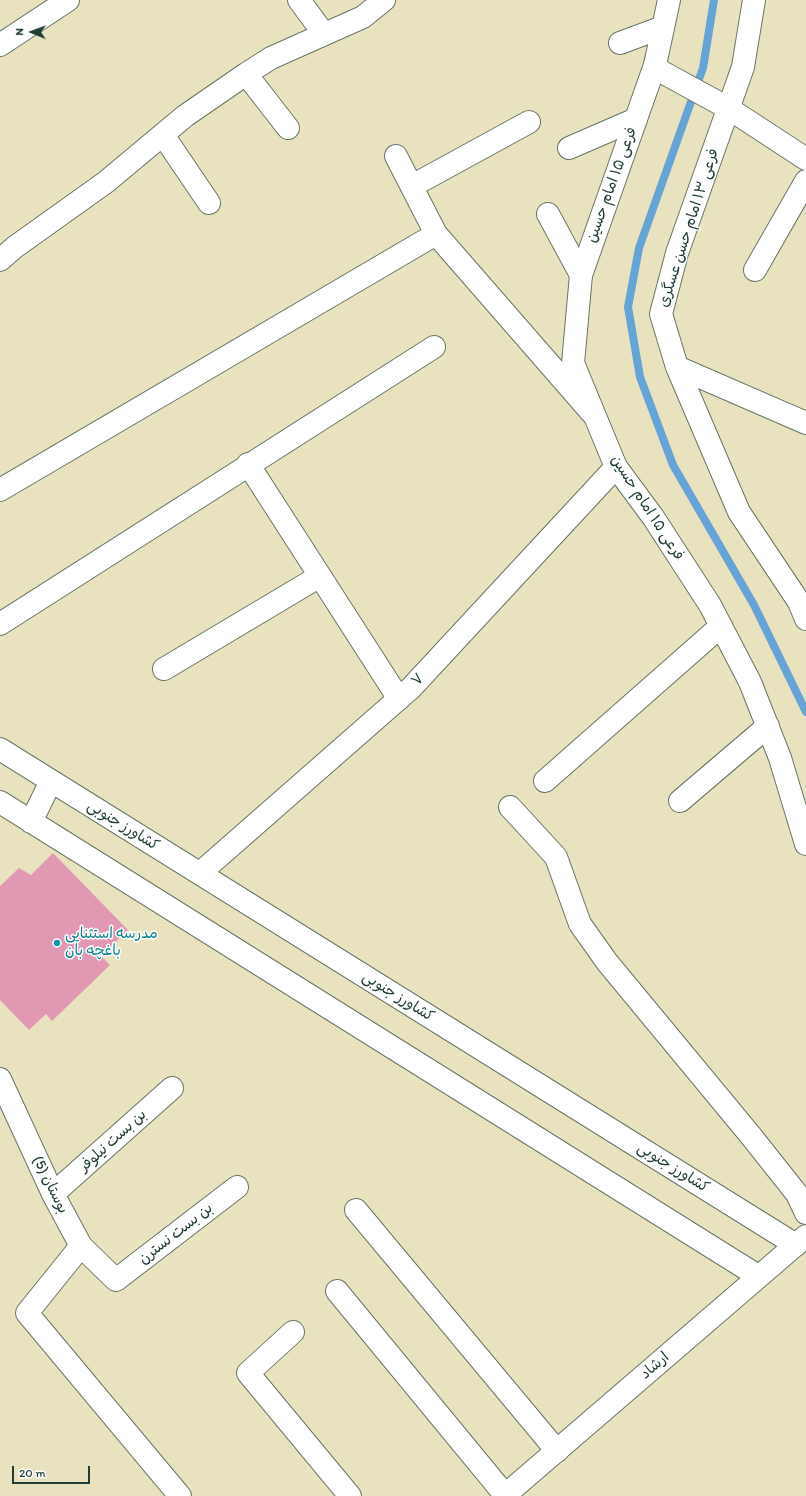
<!DOCTYPE html>
<html>
<head>
<meta charset="utf-8">
<style>
	body { margin:0 }
	#map { position:relative; width:806px; height:1496px; overflow:hidden; background:#e9e2bf; font-family:Itim,sans-serif }
	canvas { display:block }
	.north { position:absolute; left:12px; top:12px; width:40px; height:40px; -webkit-text-stroke:3px #fff; paint-order:stroke; rotate:271deg; font-size:11px; font-weight:700; line-height:16px; text-align:center; color:#1f3d34 }
	.north::after { content:''; display:block; margin:auto; width:14px; height:18px; background:#1f3d34; clip-path:polygon(50% 0,100% 100%,50% 72%,0 100%) }
	.scale { position:absolute; left:12px; top:1466px; width:78px; height:18px; box-sizing:border-box; border:2px solid #1f3d34; border-top:0; padding-left:5px; font-size:12px; line-height:14px; white-space:nowrap; color:#1f3d34; -webkit-text-stroke:3px #fff; paint-order:stroke }
</style>
</head>
<body>
<div id="map">
<canvas width="806" height="1496"></canvas>
<div class="north">N</div>
<div class="scale">20 m</div>
</div>
<script>
const context = document.querySelector('canvas').getContext('2d');
context.lineJoin = 'round';
function shape(rows) {
  const path = new Path2D();
  for (const r of rows) {
    path.moveTo(r[0], r[1]);
    for (let i = 2; i < r.length; i += 2) path.lineTo(r[i], r[i + 1]);
  }
  return path;
}
function strokePath(path, color, width, dash) {
  context.strokeStyle = color;
  context.lineWidth = width;
  context.lineCap = dash ? 'butt' : 'round';
  context.setLineDash(dash || []);
  context.stroke(path);
}
function fill(path, color) {
  context.fillStyle = color;
  context.fill(path, 'evenodd');
}
function write(font, color, halo, rows, align = 'center') {
  context.font = font + ' Itim,"Playpen Sans Arabic",sans-serif';
  context.lineWidth = 3;
  context.setLineDash([]);
  context.textBaseline = 'middle';
  context.strokeStyle = halo;
  context.fillStyle = color;
  for (const [text, x, y, turn = 0] of rows) {
    context.save();
    context.translate(x, y);
    context.rotate((+turn || 0) * Math.PI / 180);
    context.textAlign = isNaN(turn) ? turn : align;
    if (halo) context.strokeText(text, 0, 0);
    context.fillText(text, 0, 0);
    context.restore();
  }
}
const stream = shape([
	[714,0,703,68,639,248,628,307,640,377,673,465,754,605,806,712]
]);
const building = shape([
	[53,853,128,930,101,956,110,965,52,1021,46,1014,29,1030,0,1000,0,886,19,868,31,875]
]);
const street = shape([
	[299,0,324,34],
	[754,0,743,67,677,253,661,314,677,367,739,512,799,602,806,619],
	[620,43,663,27],
	[0,45,68,0],
	[655,65,662,72,728,108,806,159],
	[246,74,288,128],
	[163,135,209,203],
	[569,148,636,119],
	[396,156,436,234,592,413],
	[412,186,529,122],
	[548,214,581,275],
	[0,260,15,247,106,182,185,116,246,74,271,58,363,17,384,0],
	[755,270,806,181],
	[677,367,806,423],
	[248,464,399,699],
	[0,490,436,234],
	[0,624,434,347],
	[164,669,320,576],
	[545,781,721,626],
	[680,801,768,726],
	[510,807,556,857,580,924,607,962,751,1136,797,1194,806,1213],
	[200,873,411,688,616,467],
	[0,1079,53,1194,81,1246,116,1280,237,1187],
	[53,1194,172,1088],
	[356,1210,557,1451],
	[81,1246,27,1313,180,1496],
	[337,1291,505,1495],
	[293,1332,248,1373,350,1496]
]);
const secondary = shape([
	[669,0,655,65,581,275,573,363,616,467,653,517,710,605,750,682,780,758,806,844],
	[0,749,796,1245],
	[0,802,758,1276],
	[31,822,51,781],
	[504,1496,806,1236]
]);
const markers = [
	[57,943,4,"#0f9aa8"]
];
const streetNames = [
	["فرعی ۱۵ امام حسین",612,185,-70],
	["فرعی ۱۳ امام حسن عسگری",689,228,-72],
	["فرعی ۱۵ امام حسین",647,508,57],
	["۷",418,680,-47],
	["کشاورز جنوبی",123,826,32],
	["کشاورز جنوبی",398,997,32],
	["بن بست نیلوفر",113,1141,-42],
	["کشاورز جنوبی",673,1168,32],
	["بوستان (5)",50,1185,64],
	["بن بست نسترن",176,1234,-38],
	["ارشاد",655,1366,-41]
];
const cultureNames = [
	["مدرسه استثنایی",65,934],
	["باغچه بان",65,951]
];
strokePath(stream, '#66a3d7', 8);
fill(building, '#e199b3');
strokePath(street, '#667765', 24);
strokePath(secondary, '#667765', 24);
strokePath(street, '#fff', 22);
strokePath(secondary, '#fff', 22);
for (const [x, y, r, color] of markers) {
  const dot = new Path2D();
  dot.arc(x, y, r, 0, 2 * Math.PI);
  context.fillStyle = color;
  context.fill(dot);
  strokePath(dot, '#fff', 1.5);
}
write('15px', '#1f3d34', '#fff', streetNames);
write('15px', '#0d838f', '#fff', cultureNames, 'left');
</script>
</body>
</html>
